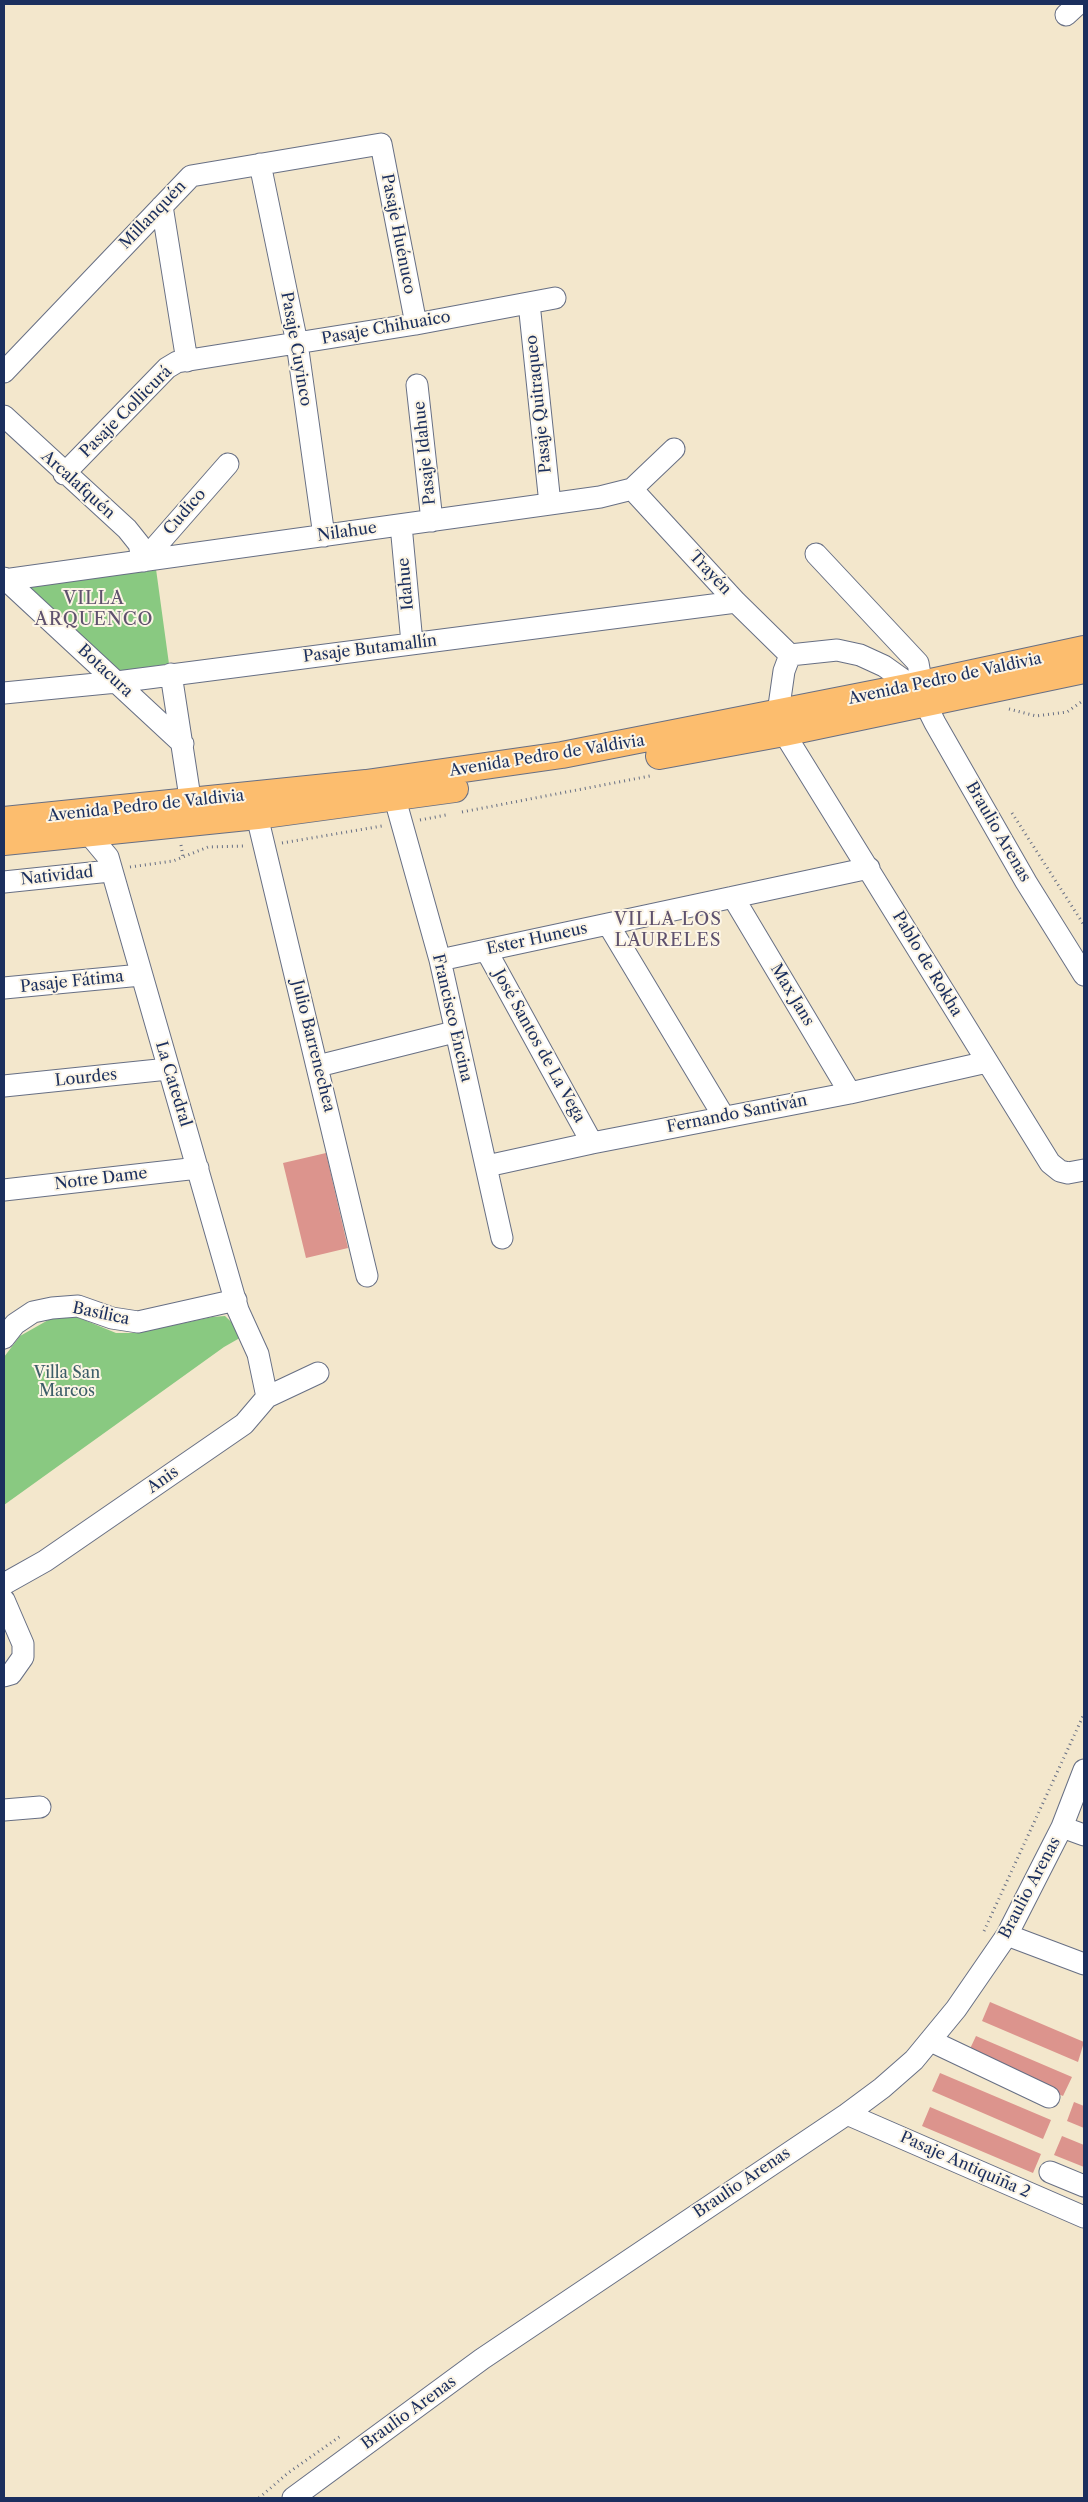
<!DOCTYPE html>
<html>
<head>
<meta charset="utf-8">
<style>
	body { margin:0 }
	#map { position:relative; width:1088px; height:2502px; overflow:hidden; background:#f3e7cc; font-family:"Libre Caslon Text",serif }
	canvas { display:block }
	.frame { position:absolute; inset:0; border:5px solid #1b2f5e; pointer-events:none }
</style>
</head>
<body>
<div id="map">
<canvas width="1088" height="2502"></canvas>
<div class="frame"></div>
</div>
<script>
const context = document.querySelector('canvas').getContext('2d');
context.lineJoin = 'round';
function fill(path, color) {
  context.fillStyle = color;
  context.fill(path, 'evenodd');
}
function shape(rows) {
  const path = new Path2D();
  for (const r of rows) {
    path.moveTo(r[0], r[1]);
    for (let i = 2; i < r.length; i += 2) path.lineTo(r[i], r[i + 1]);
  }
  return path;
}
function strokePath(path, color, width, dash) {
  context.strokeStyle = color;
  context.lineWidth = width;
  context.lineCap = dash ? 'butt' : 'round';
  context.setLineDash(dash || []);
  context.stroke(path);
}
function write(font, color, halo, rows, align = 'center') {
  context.font = font + ' "Libre Caslon Text",serif';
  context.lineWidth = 4;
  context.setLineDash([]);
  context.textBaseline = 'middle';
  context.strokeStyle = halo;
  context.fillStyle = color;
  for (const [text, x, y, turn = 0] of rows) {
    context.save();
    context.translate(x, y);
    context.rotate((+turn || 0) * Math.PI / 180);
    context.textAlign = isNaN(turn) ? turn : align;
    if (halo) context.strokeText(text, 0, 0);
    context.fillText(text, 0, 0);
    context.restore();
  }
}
const green = shape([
	[156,569,169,664,118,671,25,587],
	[225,1316,245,1335,224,1347,4,1505,4,1357,20,1336,50,1319,77,1317,116,1333,137,1333,212,1317]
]);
const building = shape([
	[326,1153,348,1248,306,1258,283,1163],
	[990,2002,1084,2042,1078,2062,982,2021],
	[976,2036,1072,2077,1063,2096,967,2055],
	[940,2073,1051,2120,1043,2139,932,2091],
	[1074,2102,1084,2106,1084,2128,1067,2121],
	[930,2107,1041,2154,1033,2173,922,2126],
	[1062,2136,1084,2145,1084,2167,1054,2155]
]);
const path = shape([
	[1009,709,1036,716,1067,712,1084,700],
	[462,812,650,776],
	[1012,813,1084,925],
	[420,820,446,815],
	[282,843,382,826],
	[181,845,183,857],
	[130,867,173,861,208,847,246,846],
	[984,1931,1084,1714],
	[259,2498,288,2473,342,2435]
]);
const minor = shape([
	[1066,15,1078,4],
	[260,164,297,343,324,536],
	[162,206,187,361],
	[529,303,550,504],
	[4,372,191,176,381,144,416,324],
	[417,385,432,521],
	[4,416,127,529,139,544,143,561],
	[64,474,167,368,177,362,416,324,555,298],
	[632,489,736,602,790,655],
	[401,525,412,643],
	[816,554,918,663,925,703,935,723,1026,882,1084,975],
	[143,561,228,464],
	[4,578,183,744],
	[4,580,600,497,632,489,674,449],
	[790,655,837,650,860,655,884,666,912,686],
	[171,674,193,817],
	[4,693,117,682,736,602],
	[778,713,784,671,790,655],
	[784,733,1050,1163,1060,1171,1068,1173,1084,1170],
	[395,799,440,960,502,1238],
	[257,816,367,1276],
	[88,833,108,857,238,1310,258,1354,267,1397],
	[4,882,110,871],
	[733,897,850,1093],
	[608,924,724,1117],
	[486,950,592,1143],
	[440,960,869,868],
	[4,988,141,975],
	[318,1066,454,1032],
	[4,1086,168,1069],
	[487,1166,592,1143,850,1093,987,1062],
	[4,1190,198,1168],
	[4,1338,15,1324,33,1312,52,1308,78,1306,112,1318,138,1322,236,1300],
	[4,1584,45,1561,244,1424,267,1397,318,1373],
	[4,1600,23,1644,23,1657,11,1674,4,1676],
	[4,1810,40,1807],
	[1062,1827,1084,1835],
	[1007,1935,1084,1964],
	[931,2041,1049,2097],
	[847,2114,1084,2217],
	[1050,2172,1084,2186],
	[293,2498,482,2359,847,2114,882,2088,914,2060,956,2009,1007,1935,1062,1827,1084,1770]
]);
const major = shape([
	[659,756,784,733,1084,670],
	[4,820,366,783,562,755,912,686,1084,649],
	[4,842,257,816,455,789]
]);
const streetNames = [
	["Millanquén",153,215,-46],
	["Pasaje Huénuco",398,234,79],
	["Pasaje Chihuaico",386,328,-10],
	["Pasaje Cuyinco",296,349,80],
	["Pasaje Quitraqueo",539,404,-96],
	["Pasaje Collicurá",126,412,-45],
	["Pasaje Idahue",425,453,-96],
	["Arcalafquén",78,485,42],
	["Cudico",185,512,-49],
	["Nilahue",347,532,-8],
	["Trayén",710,573,47],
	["Idahue",406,584,-95],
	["Pasaje Butamallín",370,649,-7],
	["Botacura",105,671,43],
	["Avenida Pedro de Valdivia",945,679,-12],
	["Avenida Pedro de Valdivia",547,756,-9],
	["Avenida Pedro de Valdivia",146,806,-6],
	["Braulio Arenas",998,832,60],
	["Natividad",57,876,-6],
	["Ester Huneus",537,939,-12],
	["Pablo de Rokha",927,964,59],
	["Pasaje Fátima",72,982,-6],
	["Max Jans",792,995,59],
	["Francisco Encina",452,1018,77],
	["Julio Barrenechea",313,1046,76],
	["José Santos de La Vega",539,1046,61],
	["Lourdes",86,1078,-6],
	["La Catedral",173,1084,73],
	["Fernando Santiván",737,1114,-11],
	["Notre Dame",101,1179,-7],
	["Basílica",101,1314,12],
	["Anis",163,1480,-35],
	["Braulio Arenas",1030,1888,-62],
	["Pasaje Antiquiña 2",965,2165,24],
	["Braulio Arenas",742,2183,-34],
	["Braulio Arenas",409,2413,-36]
];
const parkNames = [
	["Villa San",67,1373],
	["Marcos",67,1391]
];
const neighbourhoodNames = [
	["VILLA",94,599],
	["ARQUENCO",94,620],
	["VILLA LOS",668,920],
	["LAURELES",668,941]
];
fill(green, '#89c981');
fill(building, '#dc948d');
strokePath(minor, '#676f84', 23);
strokePath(major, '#676f84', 28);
strokePath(path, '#676f84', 3, [1, 4]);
strokePath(minor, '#fff', 21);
strokePath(major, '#fcbd6e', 26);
write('16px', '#1b2f5e', '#fcf5e5', streetNames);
write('16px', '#3c5d68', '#fcf5e5', parkNames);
context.letterSpacing = '1px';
write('18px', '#5f526e', '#fcf5e5', neighbourhoodNames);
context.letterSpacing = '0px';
</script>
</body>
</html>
